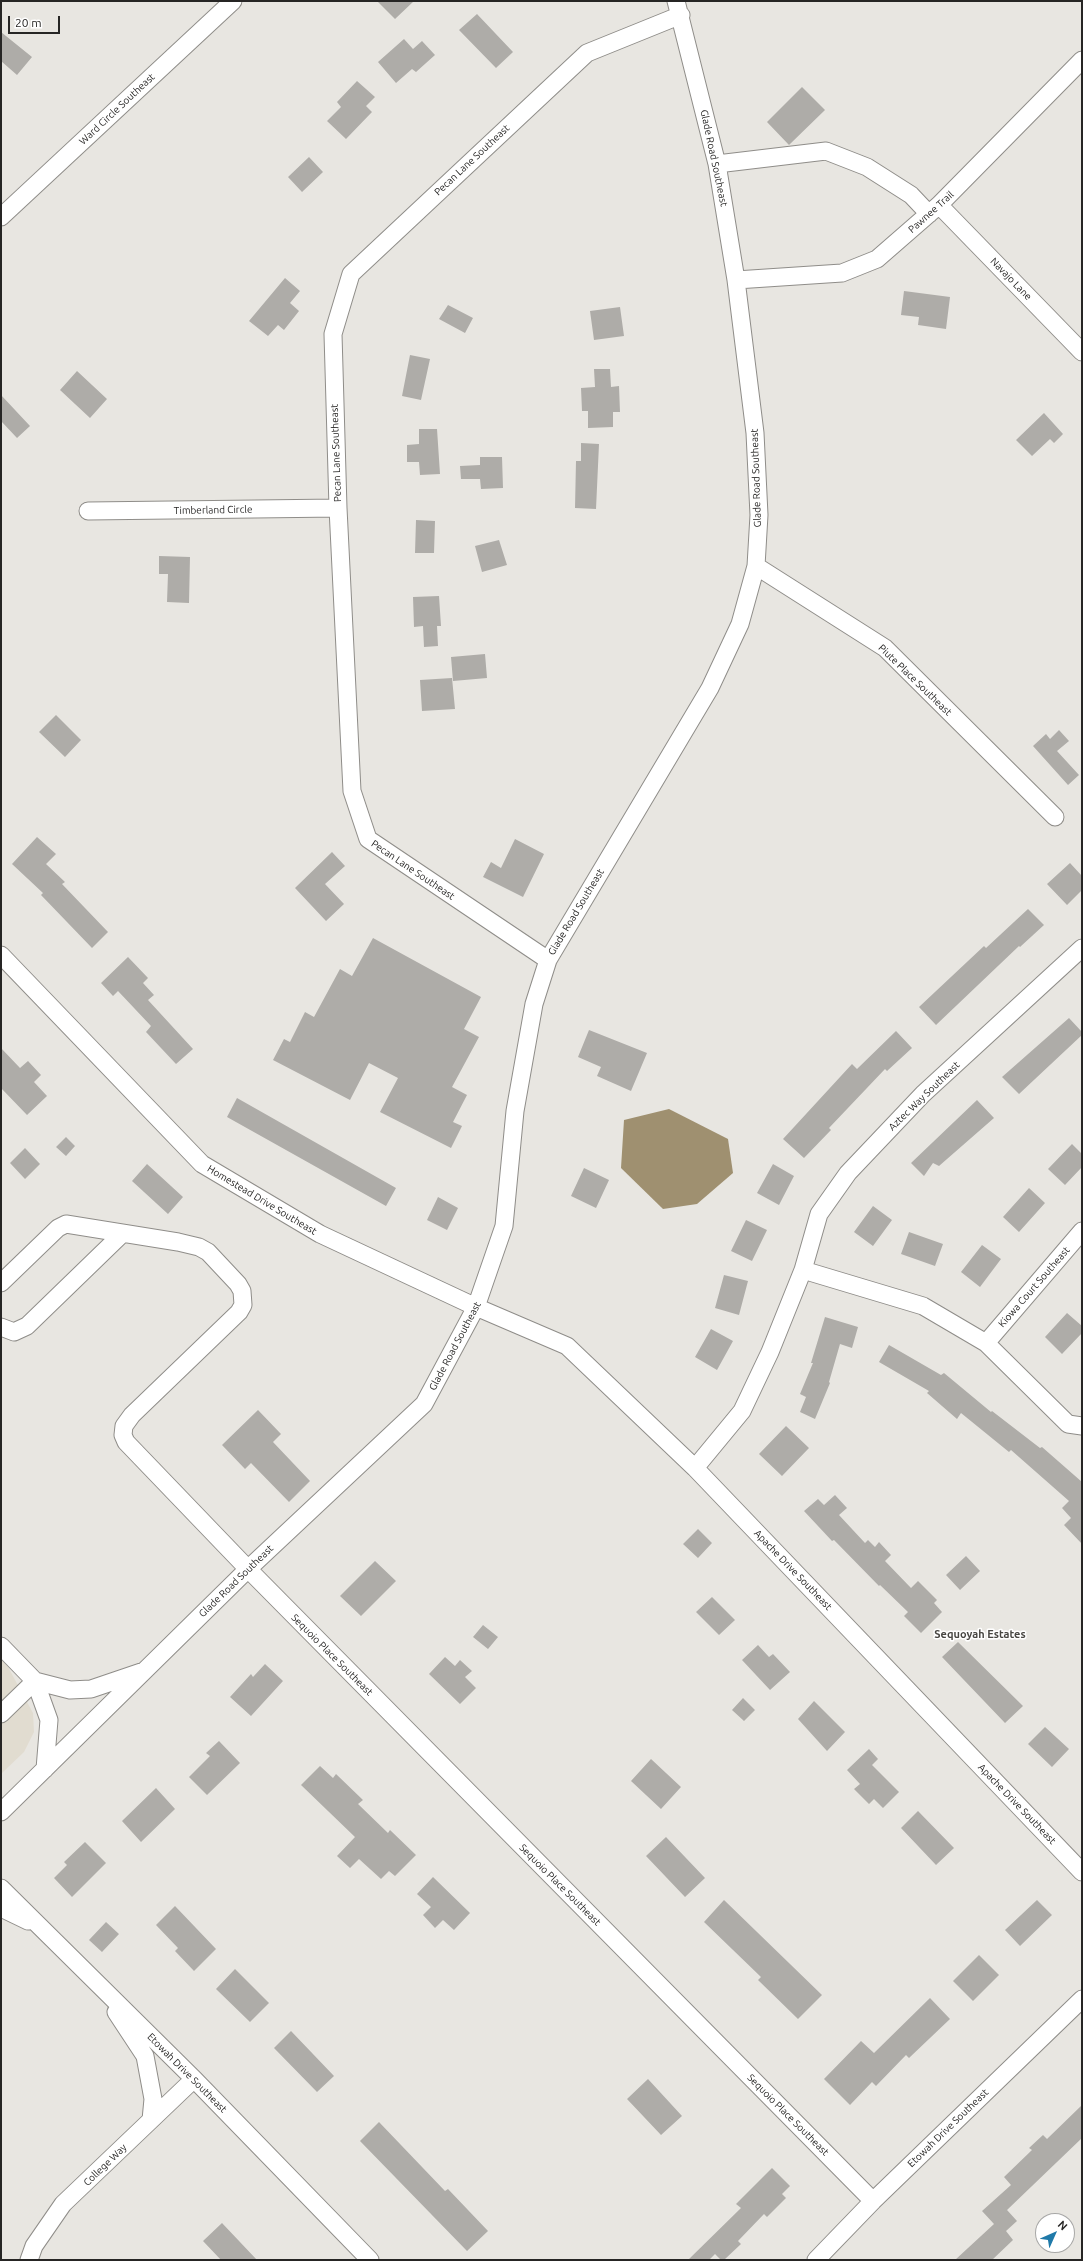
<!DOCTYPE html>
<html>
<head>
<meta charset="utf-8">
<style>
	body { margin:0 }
	#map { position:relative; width:1083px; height:2261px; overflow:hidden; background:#e8e6e1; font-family:Ubuntu,sans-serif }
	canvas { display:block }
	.frame { position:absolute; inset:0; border:2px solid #262524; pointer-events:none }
	.north { position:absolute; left:1035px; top:2213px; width:40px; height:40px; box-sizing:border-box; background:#fff; border:1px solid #a8a8a7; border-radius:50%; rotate:45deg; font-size:11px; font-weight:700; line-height:16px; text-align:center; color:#262524 }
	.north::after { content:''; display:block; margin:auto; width:14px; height:18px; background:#207aa9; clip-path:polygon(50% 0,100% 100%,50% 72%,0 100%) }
	.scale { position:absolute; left:8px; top:16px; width:52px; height:18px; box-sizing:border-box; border:2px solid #262524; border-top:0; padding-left:5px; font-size:12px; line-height:14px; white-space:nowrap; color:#262524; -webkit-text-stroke:3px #fff; paint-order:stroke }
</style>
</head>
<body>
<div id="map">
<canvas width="1083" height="2261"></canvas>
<div class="frame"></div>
<div class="north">N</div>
<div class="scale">20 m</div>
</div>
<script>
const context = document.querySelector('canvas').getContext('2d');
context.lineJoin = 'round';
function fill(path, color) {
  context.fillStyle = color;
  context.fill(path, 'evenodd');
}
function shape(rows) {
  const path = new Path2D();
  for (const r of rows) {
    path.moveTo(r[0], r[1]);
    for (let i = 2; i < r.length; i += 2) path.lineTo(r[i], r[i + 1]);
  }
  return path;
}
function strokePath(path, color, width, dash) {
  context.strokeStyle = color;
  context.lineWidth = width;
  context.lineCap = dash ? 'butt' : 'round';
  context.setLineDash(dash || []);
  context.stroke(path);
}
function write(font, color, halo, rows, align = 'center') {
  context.font = font + ' Ubuntu,sans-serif';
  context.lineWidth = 3;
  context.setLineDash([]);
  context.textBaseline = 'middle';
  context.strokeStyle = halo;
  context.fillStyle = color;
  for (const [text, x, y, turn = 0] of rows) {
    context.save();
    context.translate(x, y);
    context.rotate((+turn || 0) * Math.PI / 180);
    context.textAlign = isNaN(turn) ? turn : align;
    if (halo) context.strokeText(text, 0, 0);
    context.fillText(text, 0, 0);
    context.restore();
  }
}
const built = shape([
	[1,1659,8,1667,33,1713,34,1732,24,1752,1,1774]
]);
const water = shape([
	[669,1109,728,1139,733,1173,697,1204,663,1209,621,1168,624,1120]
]);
const building = shape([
	[377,1,414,1,395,19],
	[477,14,513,52,496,68,459,30],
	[1,32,32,57,17,75,1,61],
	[404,39,413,49,422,41,435,55,416,72,412,69,396,83,378,62],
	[357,81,375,97,366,106,372,112,346,139,327,121,341,107,337,102],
	[802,87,825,110,789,145,767,122],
	[309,157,323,172,302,192,288,177],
	[285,278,300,291,290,303,299,311,284,330,278,325,268,336,249,321],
	[904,291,950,297,946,329,918,325,919,317,901,315],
	[448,305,473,318,465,333,439,319],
	[620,307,624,336,594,340,590,311],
	[410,355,430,359,421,400,402,396],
	[594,369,610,369,611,387,619,386,620,412,613,412,613,427,588,428,588,411,582,411,581,388,595,387],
	[77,371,107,399,90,418,60,390],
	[1,395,30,426,17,438,1,421],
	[1044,413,1063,434,1054,443,1050,439,1032,456,1016,440],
	[419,429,437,429,440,474,420,475,419,462,407,462,407,445,419,444],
	[581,443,599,444,596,509,575,508,576,461,581,461],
	[480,457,502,457,503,488,481,489,480,479,461,479,460,466,480,465],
	[416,520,435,521,434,553,415,553],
	[499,540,507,565,482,572,475,546],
	[159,556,190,557,189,603,167,602,168,574,159,574],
	[439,596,441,626,437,626,438,646,424,647,423,626,414,627,413,597],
	[485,654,487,678,453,681,451,657],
	[452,678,455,709,422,711,420,680],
	[56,715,81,740,65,757,39,732],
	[1059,730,1069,741,1057,751,1079,775,1068,785,1033,746,1046,734,1050,739],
	[37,837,56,854,46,864,65,882,62,884,108,932,92,948,41,895,43,893,12,864],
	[515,839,544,854,523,897,483,877,491,862,501,868],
	[332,852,345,866,325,884,344,904,326,921,295,888],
	[1070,863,1082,876,1082,890,1067,905,1047,884],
	[1028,909,1044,925,1020,947,1019,946,936,1025,919,1007,984,946,986,948],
	[373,938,481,997,464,1029,479,1037,452,1087,467,1095,453,1122,462,1126,451,1148,380,1112,398,1078,369,1063,350,1100,273,1060,284,1039,290,1042,305,1012,314,1017,340,969,352,976],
	[128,957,148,978,143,983,154,995,148,1000,193,1049,176,1064,146,1032,151,1026,118,991,113,996,101,983],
	[1069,1018,1082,1032,1082,1035,1019,1094,1002,1077],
	[589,1030,647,1053,631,1091,597,1076,601,1067,578,1057],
	[896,1031,912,1048,887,1071,885,1069,829,1128,831,1130,804,1158,783,1139,852,1064,857,1069],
	[1,1048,20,1068,28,1061,41,1075,34,1082,47,1096,27,1115,1,1088],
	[237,1098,396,1188,386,1206,227,1117],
	[977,1100,994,1118,939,1166,933,1163,924,1176,911,1163],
	[66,1137,75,1146,66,1156,56,1147],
	[1072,1144,1082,1154,1082,1167,1065,1185,1048,1169],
	[25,1148,40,1164,25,1179,10,1163],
	[147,1164,183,1197,168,1214,132,1181],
	[773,1164,794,1176,779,1205,757,1193],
	[584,1168,609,1180,596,1208,571,1196],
	[1029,1188,1045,1203,1019,1232,1003,1217],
	[438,1197,458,1208,447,1230,427,1220],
	[873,1206,892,1220,873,1246,854,1232],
	[746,1220,767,1230,752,1261,731,1251],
	[909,1232,943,1244,935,1266,901,1254],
	[982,1245,1001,1259,980,1287,961,1272],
	[724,1275,748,1281,739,1315,715,1308],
	[1067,1313,1082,1326,1082,1333,1062,1354,1045,1337],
	[825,1317,858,1327,852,1348,840,1344,829,1382,830,1383,815,1419,800,1412,806,1397,800,1394,813,1363,811,1363],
	[711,1329,733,1341,717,1370,695,1357],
	[889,1345,941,1375,944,1373,991,1412,992,1411,1040,1448,1042,1447,1082,1482,1082,1544,1064,1525,1071,1518,1062,1508,1069,1501,1011,1450,1009,1452,961,1413,957,1419,927,1393,929,1391,879,1362],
	[258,1410,281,1434,273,1442,310,1481,289,1502,251,1463,245,1469,222,1445],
	[786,1426,809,1448,782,1476,759,1454],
	[835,1495,847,1508,839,1515,865,1543,868,1540,875,1547,879,1542,891,1555,885,1561,911,1588,918,1581,937,1600,934,1603,942,1612,921,1633,904,1616,908,1612,880,1585,879,1586,834,1540,832,1541,804,1511,818,1499,824,1505],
	[698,1529,712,1543,698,1558,683,1544],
	[966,1556,980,1571,960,1590,946,1575],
	[375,1561,396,1581,361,1616,340,1596],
	[712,1597,735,1620,719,1635,696,1612],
	[483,1625,498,1637,488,1649,473,1637],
	[958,1642,1023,1706,1005,1723,942,1657],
	[758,1645,769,1657,773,1654,790,1672,770,1690,742,1660],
	[445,1657,455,1666,460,1660,472,1671,465,1677,476,1688,460,1704,429,1674],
	[265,1664,283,1681,251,1716,230,1697,251,1674,253,1677],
	[743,1698,755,1710,744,1721,732,1710],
	[814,1701,845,1732,827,1751,798,1719],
	[1045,1727,1069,1749,1052,1767,1028,1744],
	[219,1741,240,1763,207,1795,189,1777,210,1756,206,1753],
	[869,1749,878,1759,872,1765,899,1792,883,1808,874,1799,869,1804,854,1789,860,1784,847,1770],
	[651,1759,681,1787,661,1809,631,1781],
	[320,1766,333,1778,336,1774,363,1800,358,1804,388,1833,390,1830,416,1855,395,1876,389,1871,381,1879,359,1859,350,1868,337,1856,355,1837,301,1785],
	[156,1788,175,1809,141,1842,122,1821],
	[918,1811,954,1848,936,1865,901,1828],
	[666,1837,705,1878,685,1897,646,1856],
	[85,1842,106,1863,72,1897,54,1878,67,1865,64,1862],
	[433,1877,470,1913,454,1930,443,1920,435,1928,423,1915,431,1907,417,1894],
	[724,1900,822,1995,798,2019,758,1980,761,1977,704,1922],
	[1037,1900,1052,1915,1020,1946,1005,1930],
	[175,1906,216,1949,194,1971,175,1951,178,1948,156,1925],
	[106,1922,119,1934,102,1952,89,1940],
	[979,1955,999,1975,973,2001,953,1981],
	[235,1969,269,2003,250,2022,216,1989],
	[930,1998,950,2019,909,2058,906,2055,876,2086,872,2082,850,2105,824,2079,861,2041,874,2053],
	[291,2031,334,2076,317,2092,274,2048],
	[648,2079,682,2116,661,2135,627,2099],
	[1082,2105,1082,2138,1007,2210,1017,2221,1006,2231,1013,2240,992,2260,955,2260,994,2224,982,2211,1011,2185,1004,2177,1032,2150,1029,2148,1043,2135,1047,2139],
	[379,2122,445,2191,448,2189,488,2231,467,2251,360,2141],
	[772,2168,790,2186,782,2194,786,2198,767,2217,764,2214,738,2241,741,2244,724,2260,721,2260,715,2254,709,2260,688,2260,741,2208,736,2204],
	[222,2223,257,2260,221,2260,203,2241]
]);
const minor = shape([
	[717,164,826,151,867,167,911,195,929,214],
	[939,205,1082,352],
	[1,217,233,1],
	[736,280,842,273,877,259,939,205,1082,60],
	[88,511,338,508],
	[756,566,885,648,1055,817],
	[1,955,202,1164,320,1234,476,1307,567,1346,695,1468,1082,1872],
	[548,960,368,839,352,791,338,508,333,334,351,274,587,53,681,15],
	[803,1270,819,1214,848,1173,923,1094,1082,948],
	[1,1283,58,1228,66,1224,178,1242,199,1247,208,1252,238,1284,242,1291,243,1305,239,1312,132,1415,124,1426,123,1435,126,1442,248,1569,873,2201],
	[1,1327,14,1332,27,1326,123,1233],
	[986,1343,1082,1231],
	[695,1468,742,1411,770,1352,803,1270,923,1306,986,1343,1068,1424,1082,1426],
	[1,1646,35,1681,1,1714],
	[45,1769,49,1720,35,1681,70,1690,91,1689,141,1672],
	[1,1812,248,1569,424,1404,476,1307,504,1226,515,1111,534,1004,548,960,710,688,740,624,756,566,759,515,755,433,736,280,717,164,676,1],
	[1,1888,194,2079,370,2260],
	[1,1908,28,1921],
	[116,2012,145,2056,153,2099,151,2120],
	[29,2260,34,2246,63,2204,194,2079],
	[816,2260,873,2201,1082,1999]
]);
const streetNames = [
	["Ward Circle Southeast",117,109,-43],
	["Glade Road Southeast",714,158,78],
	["Pecan Lane Southeast",472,160,-43],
	["Pawnee Trail",931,212,-42],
	["Navajo Lane",1011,279,46],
	["Pecan Lane Southeast",336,453,-92],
	["Glade Road Southeast",756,478,-92],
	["Timberland Circle",213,510,-1],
	["Piute Place Southeast",915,680,44],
	["Pecan Lane Southeast",413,870,34],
	["Glade Road Southeast",576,912,-59],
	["Aztec Way Southeast",924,1096,-44],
	["Homestead Drive Southeast",262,1200,31],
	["Kiowa Court Southeast",1034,1287,-49],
	["Glade Road Southeast",455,1346,-62],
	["Apache Drive Southeast",793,1570,46],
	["Glade Road Southeast",236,1581,-44],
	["Sequoio Place Southeast",332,1655,45],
	["Apache Drive Southeast",1017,1804,46],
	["Sequoio Place Southeast",560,1885,45],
	["Etowah Drive Southeast",187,2073,45],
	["Sequoio Place Southeast",788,2115,45],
	["Etowah Drive Southeast",948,2128,-44],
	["College Way",105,2165,-44]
];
const neighbourhoodNames = [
	["Sequoyah Estates",980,1634]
];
fill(built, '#e1dcd0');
fill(water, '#9f9070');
fill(building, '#aeaca8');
strokePath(minor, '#8f8d89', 19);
strokePath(minor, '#fff', 17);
write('10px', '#262524', '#fff', streetNames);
write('bold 11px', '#484642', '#fff', neighbourhoodNames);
</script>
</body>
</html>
